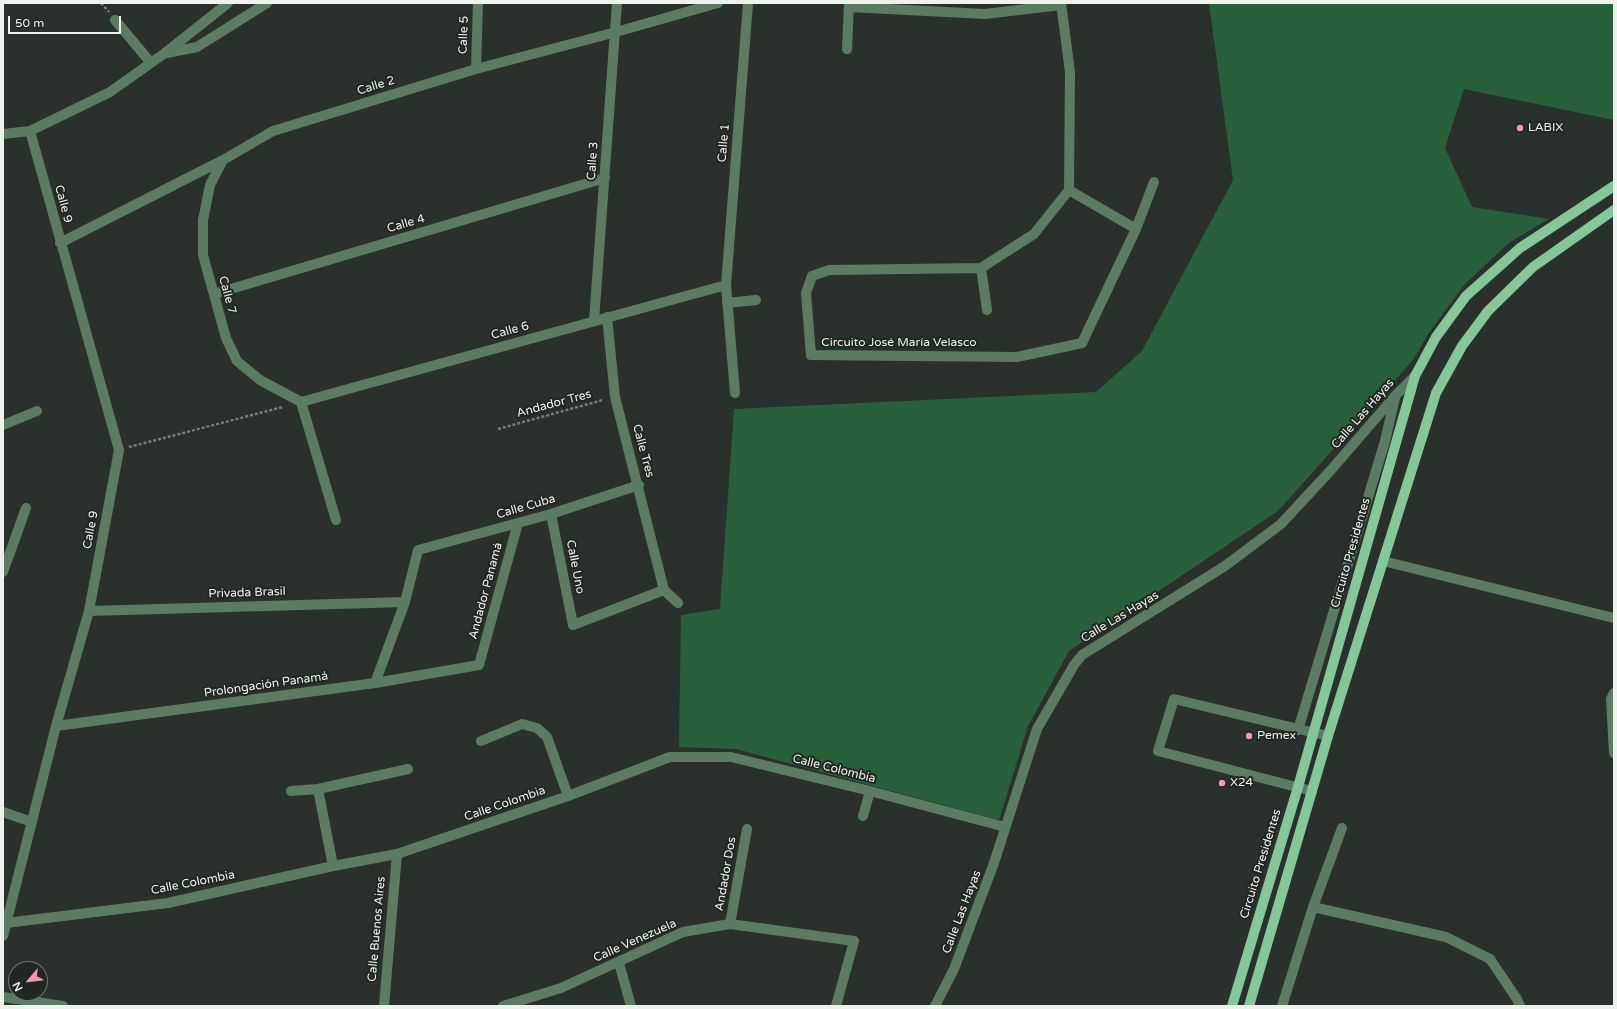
<!DOCTYPE html>
<html>
<head>
<meta charset="utf-8">
<style>
	body { margin:0 }
	#map { position:relative; width:1617px; height:1009px; overflow:hidden; background:#2a312c; font-family:"Varela Round",sans-serif }
	canvas { display:block }
	.frame { position:absolute; inset:0; border:4px solid #eef2ee; pointer-events:none }
	.north { position:absolute; left:8px; top:961px; width:40px; height:40px; box-sizing:border-box; background:#212722; border:1px solid #737874; border-radius:50%; rotate:242deg; font-size:11px; font-weight:700; line-height:16px; text-align:center; color:#eef2ee }
	.north::after { content:''; display:block; margin:auto; width:14px; height:18px; background:#f19ab1; clip-path:polygon(50% 0,100% 100%,50% 72%,0 100%) }
	.scale { position:absolute; left:8px; top:16px; width:113px; height:18px; box-sizing:border-box; border:2px solid #eef2ee; border-top:0; padding-left:5px; font-size:12px; line-height:14px; white-space:nowrap; color:#eef2ee; -webkit-text-stroke:3px #212722; paint-order:stroke }
</style>
</head>
<body>
<div id="map">
<canvas width="1617" height="1009"></canvas>
<div class="frame"></div>
<div class="north">N</div>
<div class="scale">50 m</div>
</div>
<script>
const context = document.querySelector('canvas').getContext('2d');
context.lineJoin = 'round';
function fill(path, color) {
  context.fillStyle = color;
  context.fill(path, 'evenodd');
}
function shape(rows) {
  const path = new Path2D();
  for (const r of rows) {
    path.moveTo(r[0], r[1]);
    for (let i = 2; i < r.length; i += 2) path.lineTo(r[i], r[i + 1]);
  }
  return path;
}
function strokePath(path, color, width, dash) {
  context.strokeStyle = color;
  context.lineWidth = width;
  context.lineCap = dash ? 'butt' : 'round';
  context.setLineDash(dash || []);
  context.stroke(path);
}
function write(font, color, halo, rows, align = 'center') {
  context.font = font + ' "Varela Round",sans-serif';
  context.lineWidth = 4;
  context.setLineDash([]);
  context.textBaseline = 'middle';
  context.strokeStyle = halo;
  context.fillStyle = color;
  for (const [text, x, y, turn = 0] of rows) {
    context.save();
    context.translate(x, y);
    context.rotate((+turn || 0) * Math.PI / 180);
    context.textAlign = isNaN(turn) ? turn : align;
    if (halo) context.strokeText(text, 0, 0);
    context.fillText(text, 0, 0);
    context.restore();
  }
}
const green = shape([
	[1209,3,1614,3,1614,120,1464,89,1445,148,1472,207,1549,219,1510,242,1464,285,1428,334,1413,360,1278,511,1069,651,1028,726,999,820,736,749,679,747,681,615,720,609,734,409,1096,392,1142,351,1233,180]
]);
const path = shape([
	[101,3,109,12],
	[498,429,603,400],
	[129,447,283,407]
]);
const minor = shape([
	[1061,3,1070,72,1069,190,1034,234,981,268,829,270,812,276,806,293,811,355,1017,357,1082,343,1136,229,1154,182],
	[849,7,985,14,1061,5],
	[115,20,151,63],
	[847,49,849,3],
	[167,53,197,47,267,3],
	[476,69,478,3],
	[3,134,30,131,110,92,165,53,228,3],
	[223,160,210,185,203,220,203,255,226,338,237,361,260,380,301,402],
	[1069,190,1136,229],
	[60,243,223,160,273,131,476,69,616,32,718,3],
	[981,268,987,310],
	[214,294,605,178],
	[727,303,756,300],
	[607,317,615,397,664,590],
	[594,321,617,3],
	[735,393,726,285,748,3],
	[301,402,726,285],
	[301,402,336,520],
	[3,425,37,411],
	[551,514,573,625,664,590],
	[1383,561,1614,618],
	[3,572,26,508],
	[664,590,678,603],
	[89,611,405,602],
	[375,683,405,602,418,550,551,514,639,485],
	[56,726,375,683,479,665,518,523],
	[1298,730,1385,441,1395,398],
	[481,741,522,724,537,728,547,737,568,796],
	[1614,753,1611,699,1614,693],
	[318,789,333,866],
	[291,791,318,789,408,769],
	[1312,791,1158,751,1174,699,1328,736],
	[3,812,32,822],
	[863,816,870,791],
	[1313,907,1446,937,1490,959,1517,999,1520,1006],
	[6,923,168,903,333,866,397,854,568,796,670,757,731,757,870,791,1005,827],
	[730,924,747,829],
	[3,936,56,726,89,611,119,450,30,131],
	[619,963,631,1006],
	[3,997,63,1006],
	[384,1006,397,854],
	[503,1006,561,988,683,932,730,924,854,941,836,1006],
	[935,1006,954,969,994,863,1037,729,1074,665,1082,655,1225,566,1281,524,1331,470,1395,396,1415,376],
	[1282,1006,1313,907,1342,828]
]);
const major = shape([
	[1232,1006,1298,787,1415,376,1436,337,1466,296,1520,248,1614,186],
	[1249,1006,1328,736,1436,393,1462,346,1488,311,1533,267,1614,210]
]);
const markers = [
	[1520,128,4,"#f19ab1"],
	[1249,736,4,"#f19ab1"],
	[1222,783,4,"#f19ab1"]
];
const streetNames = [
	["Calle 5",464,35,-88],
	["Calle 2",376,86,-17],
	["Calle 1",724,143,-85],
	["Calle 3",593,161,-86],
	["Calle 9",63,204,75],
	["Calle 4",406,224,-16],
	["Calle 7",227,295,75],
	["Calle 6",510,331,-15],
	["Circuito José María Velasco",899,343],
	["Andador Tres",554,404,-15],
	["Calle Las Hayas",1363,414,-49],
	["Calle Tres",643,451,75],
	["Calle Cuba",526,507,-16],
	["Calle 9",91,530,-79],
	["Circuito Presidentes",1351,553,-74],
	["Calle Uno",575,567,79],
	["Andador Panamá",486,591,-75],
	["Privada Brasil",247,593,-2],
	["Calle Las Hayas",1120,617,-31],
	["Prolongación Panamá",266,685,-8],
	["Calle Colombia",834,769,14],
	["Calle Colombia",505,804,-19],
	["Circuito Presidentes",1261,864,-73],
	["Andador Dos",726,874,-80],
	["Calle Colombia",193,883,-11],
	["Calle Las Hayas",962,912,-69],
	["Calle Buenos Aires",377,929,-85],
	["Calle Venezuela",635,941,-24]
];
const poiNames = [
	["LABIX",1528,128],
	["Pemex",1257,736],
	["X24",1230,783]
];
fill(green, '#29603c');
strokePath(path, '#777d79', 2.5, [3, 2]);
strokePath(minor, '#5c7b64', 10);
strokePath(major, '#85c798', 10);
for (const [x, y, r, color] of markers) {
  const dot = new Path2D();
  dot.arc(x, y, r, 0, 2 * Math.PI);
  context.fillStyle = color;
  context.fill(dot);
  strokePath(dot, '#212722', 1.5);
}
write('12px', '#eef2ee', '#212722', streetNames);
write('12px', '#eef2ee', '#212722', poiNames, 'left');
</script>
</body>
</html>
